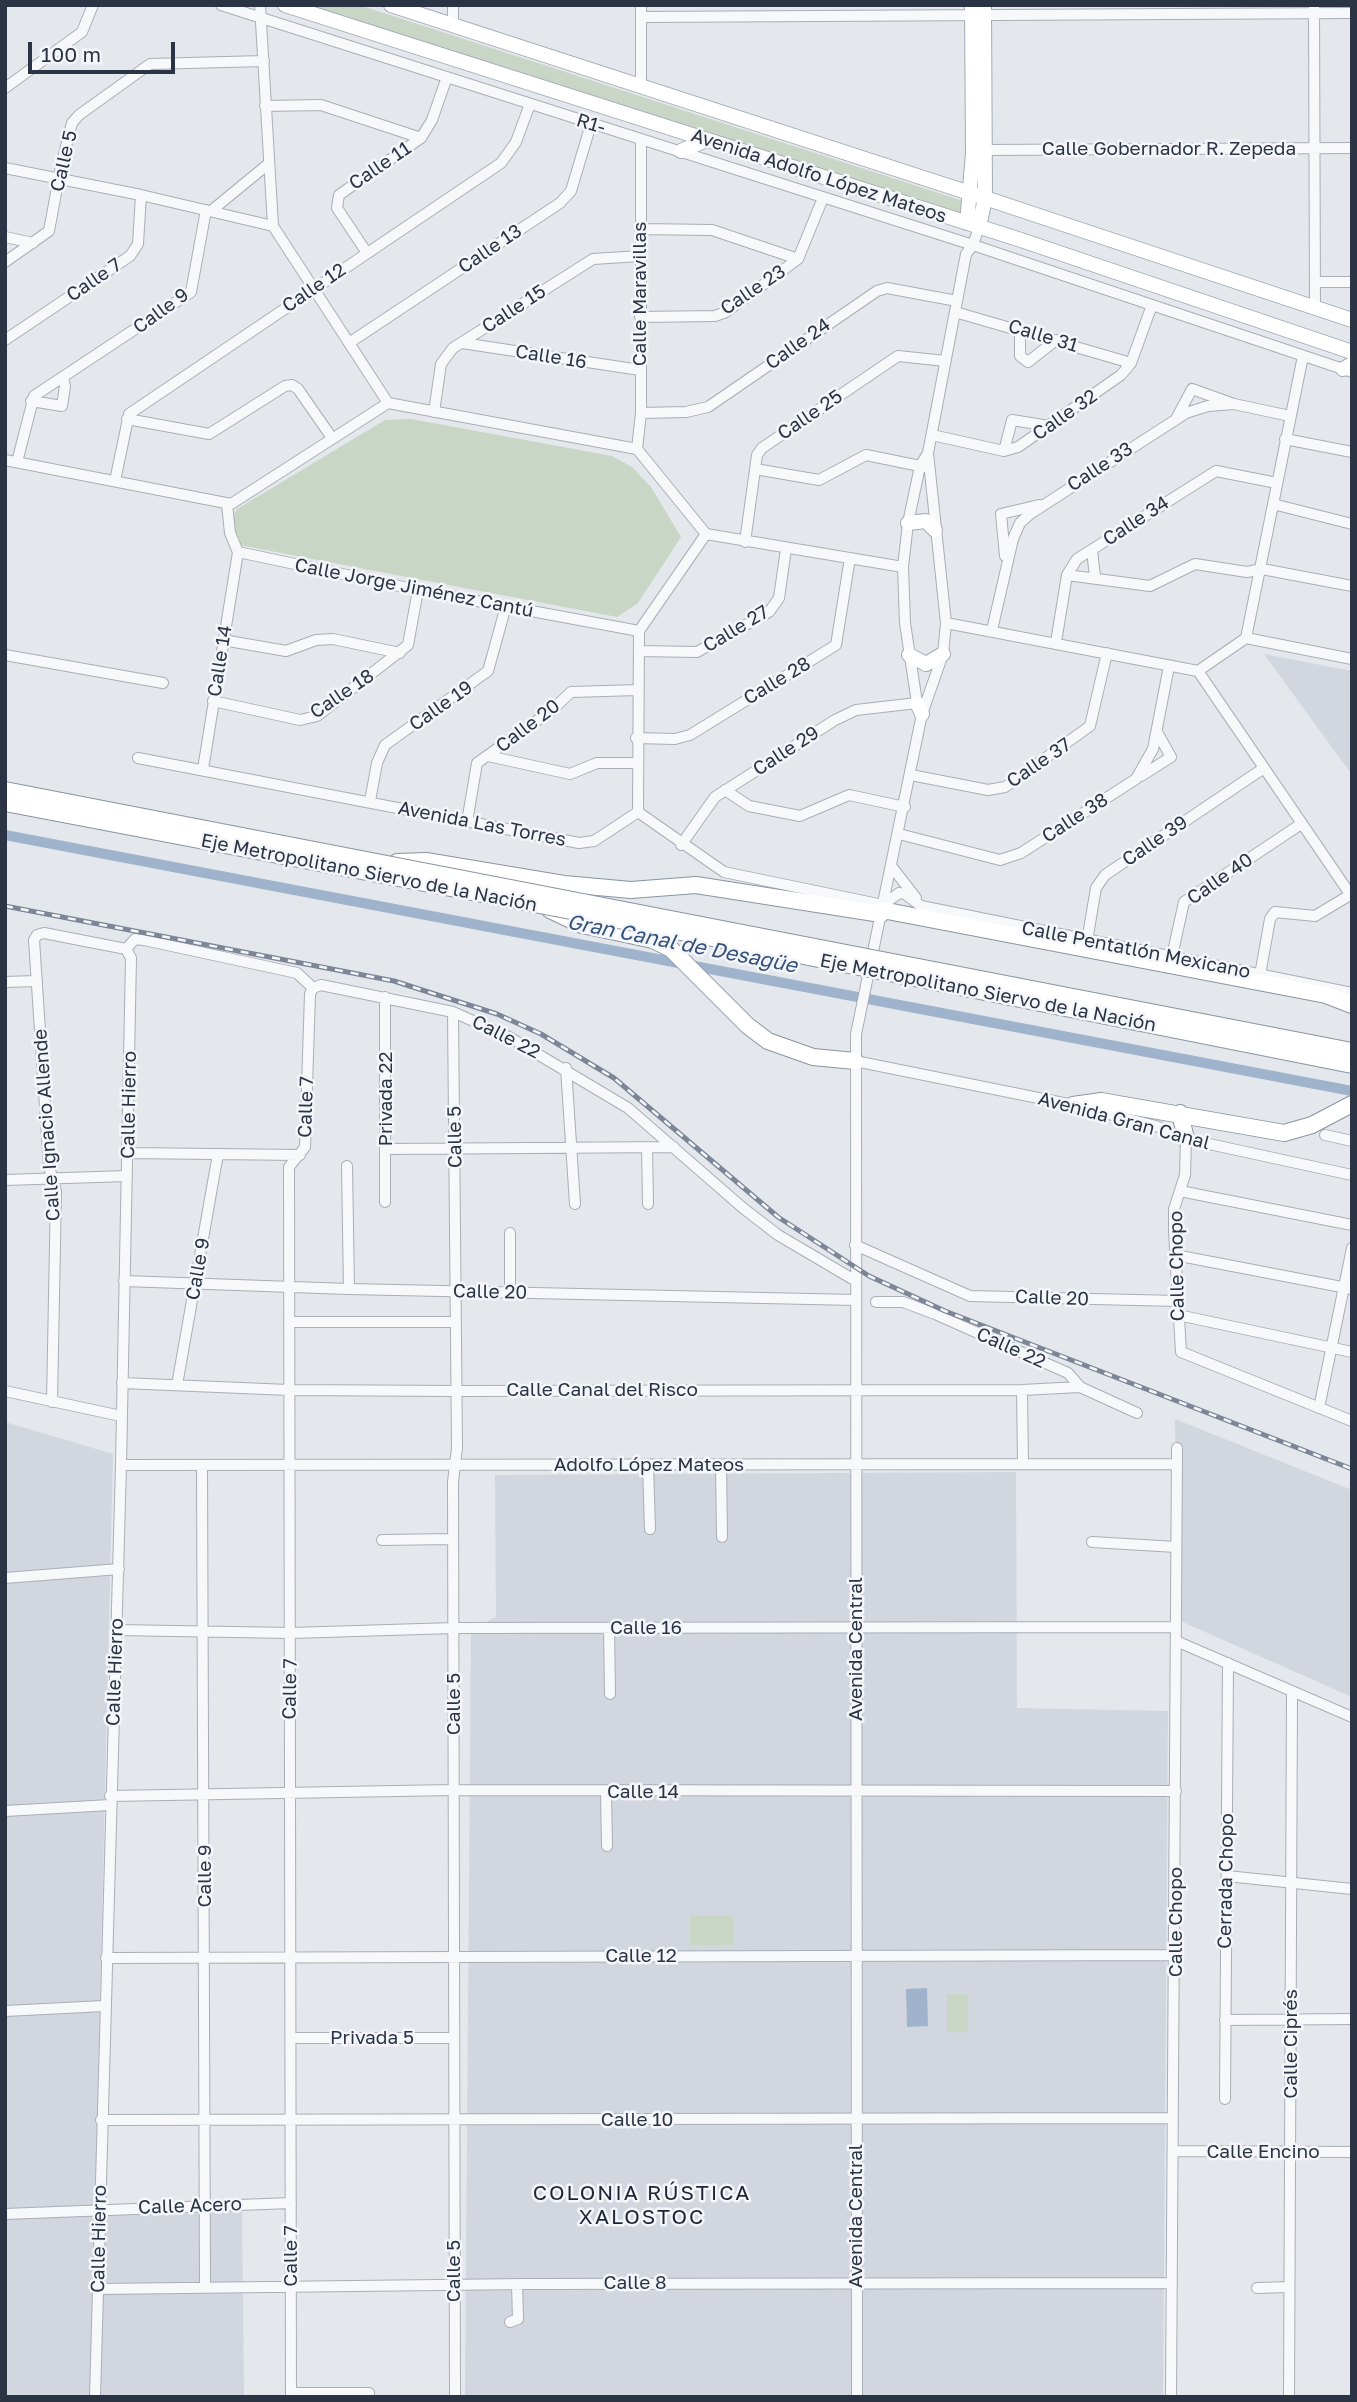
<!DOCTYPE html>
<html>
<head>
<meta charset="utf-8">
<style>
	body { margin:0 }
	#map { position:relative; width:1357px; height:2402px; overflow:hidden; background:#e4e7ec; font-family:"Golos Text",sans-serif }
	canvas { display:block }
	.frame { position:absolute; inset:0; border:7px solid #2b3445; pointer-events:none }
	.scale { position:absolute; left:28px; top:42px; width:147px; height:32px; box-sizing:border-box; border:4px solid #2b3445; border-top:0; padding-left:9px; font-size:21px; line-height:24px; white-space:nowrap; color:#2b3445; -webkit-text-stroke:5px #f4f6f9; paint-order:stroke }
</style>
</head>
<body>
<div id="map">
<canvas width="1357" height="2402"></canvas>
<div class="frame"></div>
<div class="scale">100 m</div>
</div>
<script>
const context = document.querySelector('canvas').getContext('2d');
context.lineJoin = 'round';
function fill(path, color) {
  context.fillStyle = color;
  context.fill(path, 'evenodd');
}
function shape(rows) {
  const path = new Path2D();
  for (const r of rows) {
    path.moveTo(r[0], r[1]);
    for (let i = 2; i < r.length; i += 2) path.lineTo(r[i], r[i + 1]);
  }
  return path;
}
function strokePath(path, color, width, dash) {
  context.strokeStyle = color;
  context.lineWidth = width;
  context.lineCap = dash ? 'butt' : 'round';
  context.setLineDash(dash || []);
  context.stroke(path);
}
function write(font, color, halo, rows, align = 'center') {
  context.font = font + ' "Golos Text",sans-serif';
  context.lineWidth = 5;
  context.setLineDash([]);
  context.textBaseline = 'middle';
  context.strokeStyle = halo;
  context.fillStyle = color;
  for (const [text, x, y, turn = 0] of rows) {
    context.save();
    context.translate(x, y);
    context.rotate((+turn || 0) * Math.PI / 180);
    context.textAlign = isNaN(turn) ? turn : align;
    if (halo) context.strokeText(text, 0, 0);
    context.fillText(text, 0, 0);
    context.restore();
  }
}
const built = shape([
	[1264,654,1352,671,1352,775],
	[1175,1419,1352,1490,1352,1697,1176,1619],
	[5,1422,113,1454,95,2207,242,2209,244,2397,5,2397],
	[1016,1472,1017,1708,1168,1711,1163,2397,465,2397,471,1629,496,1617,495,1475]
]);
const green = shape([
	[302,5,359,5,963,201,959,216],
	[411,419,612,456,632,467,651,487,681,537,638,603,617,617,239,545,231,520,237,509,385,420],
	[690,1916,733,1916,734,1945,690,1945],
	[947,1994,968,1994,968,2032,947,2032]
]);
const water = shape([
	[927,1988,928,2026,907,2027,906,1989]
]);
const canal = shape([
	[5,835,1352,1091]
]);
const minor = shape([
	[221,5,973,245,1352,372],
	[260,5,273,226,388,403],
	[641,5,641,86],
	[1314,5,1315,309],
	[641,17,1352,13],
	[453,25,453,5],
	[5,88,82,32,93,5],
	[265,106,321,105,421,138],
	[986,150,1352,148],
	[5,168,141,195,273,226],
	[211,211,267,165],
	[640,229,712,230,798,259],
	[5,237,33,243],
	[367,253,337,208,339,195,421,138,432,120,447,77],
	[5,262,49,231,61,166,72,123,79,115,150,64,264,61],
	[1315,282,1352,282],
	[955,312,1131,363],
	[640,317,715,316,726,312,798,259,823,198],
	[1020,329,1020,356,1028,362,1056,340],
	[5,340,130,256,138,244,141,195],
	[349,343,560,203,571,191,591,124],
	[462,343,640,370],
	[31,401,62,406,65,386,63,377],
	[434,412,441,364,453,348,593,259,640,256],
	[641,413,686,412,708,407,877,291,887,288,957,301],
	[1177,417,1192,389,1231,403],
	[127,419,209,434,285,386,292,385,298,389,332,438],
	[932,435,1004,451,1018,447,1121,375,1131,363,1152,305],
	[1285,439,1352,452],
	[637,449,641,413,641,139],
	[1004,451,1012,420,1049,426],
	[5,460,231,504,388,403,637,449,706,534,903,567],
	[17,462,34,396,191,292,206,210],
	[755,469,819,480,866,455,925,467],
	[115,481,129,414,501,163,516,142,530,104],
	[227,504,230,533,238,552],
	[1273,504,1352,524],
	[745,542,757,455,762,448,898,356,945,361],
	[1092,550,1095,577],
	[238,552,418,590,639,631],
	[1005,556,1001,514,1039,505],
	[1067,575,1150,586,1195,564,1247,572,1262,569,1352,586],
	[946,623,1198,671,1246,638,1352,659],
	[992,630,1013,539,1020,523,1030,514,1186,413,1208,406,1234,404,1290,416],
	[1246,638,1303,356],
	[223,640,286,651,316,640,333,639,400,653],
	[1056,642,1067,575,1077,559,1216,471,1277,483],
	[639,651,697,652,769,612,779,598,786,549],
	[5,655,163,683],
	[1198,671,1352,897],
	[213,701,300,720,317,716,408,645,418,590],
	[636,738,675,739,690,735,836,645,850,558],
	[488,756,570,774,597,763,637,763],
	[138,758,579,843,594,841,638,812],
	[203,769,238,552],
	[911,775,988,790,1005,787,1090,726,1107,653],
	[1141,776,1171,757,1157,732],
	[725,790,749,806,800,816,849,795,905,807],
	[370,801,377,763,385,745,488,671,506,606],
	[638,812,639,631,706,534],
	[638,812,724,872,883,905],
	[467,822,477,763,552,710,571,692,638,690],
	[899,834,1000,860,1021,853,1136,779,1153,749,1169,666],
	[681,845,715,797,835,720,856,710,917,703,905,623,903,567,908,523,920,466,928,453,966,254,973,245,979,227],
	[892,867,916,898],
	[883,905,899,893,905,894,921,906,1352,993],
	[1087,941,1096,888,1105,875,1264,768],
	[126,949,135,939,144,940,297,973,313,988],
	[1172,956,1184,902,1301,824],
	[1260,975,1270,919,1275,912,1315,916,1350,895],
	[5,982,37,981],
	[313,988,321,985,453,1012,509,1037,628,1108,743,1208,778,1235,856,1281],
	[385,997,385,1202],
	[453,1012,457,1448,453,1482,455,2397],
	[855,1061,1073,1105,1156,1126,1186,1139,1352,1175],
	[566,1068,575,1204],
	[1325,1135,1352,1141],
	[1186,1139,1185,1175,1174,1209,1174,1231,1181,1352,1352,1421],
	[647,1147,648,1204],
	[386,1149,674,1147],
	[128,1153,300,1155],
	[347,1166,349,1289],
	[5,1180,127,1176],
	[1180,1191,1352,1225],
	[855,1245,970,1296,1177,1301],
	[1175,1255,1352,1289],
	[124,1281,349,1289,856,1300],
	[510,1292,510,1233],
	[876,1302,903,1302,935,1314,1068,1373,1080,1387,1137,1413],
	[1178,1315,1352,1352],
	[289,1322,455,1322],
	[122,1383,289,1390,456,1391,1022,1390,1080,1387],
	[177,1385,218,1154],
	[1022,1390,1023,1464],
	[5,1391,121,1416],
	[52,1402,56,1191,49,1167,34,940,37,935,44,933,126,949],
	[1319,1408,1352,1248],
	[121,1465,1177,1464],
	[648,1465,650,1529],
	[721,1465,722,1537],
	[202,1467,205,2286],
	[382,1540,453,1539],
	[1092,1542,1176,1547],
	[5,1578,119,1569],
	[609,1628,610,1694],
	[117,1630,291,1633,454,1628,1176,1627],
	[1176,1641,1352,1717],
	[606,1792,607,1846],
	[110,1796,454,1790,1176,1791],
	[5,1811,110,1805],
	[1227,1876,1352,1889],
	[106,1958,1176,1955],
	[5,2011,104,2006],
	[1225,2020,1352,2019],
	[291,2038,454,2038],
	[1225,2099,1228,1663],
	[101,2120,1173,2118],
	[1174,2151,1352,2152],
	[5,2214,291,2203],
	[1257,2288,1289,2287],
	[98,2289,526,2284,1172,2283],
	[510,2322,518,2319,517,2284],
	[291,2393,369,2393],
	[95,2397,121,1465,131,958,126,949],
	[291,2397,289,1167,305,1147,310,994,313,988],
	[857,2397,856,1034,922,714,943,654,946,623,928,453],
	[1171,2397,1177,1448],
	[1289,2397,1292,1692]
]);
const major = shape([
	[285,5,1021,240,1352,352],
	[391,5,985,198,1352,320],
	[681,151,706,140],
	[967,223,973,153,972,5],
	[979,227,985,198,984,5],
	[1343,369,1352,364],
	[908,523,926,521,935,530],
	[909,655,926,664,943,654],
	[917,703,922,714]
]);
const highway = shape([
	[397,862,426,861,564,884,631,890,696,885,881,914],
	[550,910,582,925,653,940,671,949,748,1026,768,1041,813,1057,855,1061],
	[882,910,1326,995,1352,1005],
	[1073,1105,1101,1101,1284,1133,1312,1125,1352,1104],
	[1180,1113,1186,1139]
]);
const rail = shape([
	[5,906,394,981,497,1014,541,1034,614,1078,778,1217,869,1276,945,1311,1352,1469]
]);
const highwayBridge = shape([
	[5,790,1352,1051],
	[5,803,728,941,1352,1065]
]);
const streetNames = [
	["R1-",591,124,17],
	["Calle Gobernador R. Zepeda",1169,149],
	["Calle 5",64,161,-77],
	["Calle 11",380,166,-34],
	["Avenida Adolfo López Mateos",819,176,18],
	["Calle 13",490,249,-34],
	["Calle 7",94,280,-34],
	["Calle 12",314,288,-34],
	["Calle 23",753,290,-34],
	["Calle Maravillas",640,294,-90],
	["Calle 15",514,309,-33],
	["Calle 9",161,311,-36],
	["Calle 31",1043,336,17],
	["Calle 24",798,344,-35],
	["Calle 16",551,357,9],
	["Calle 25",810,415,-34],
	["Calle 32",1065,415,-35],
	["Calle 33",1100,467,-33],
	["Calle 34",1136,521,-33],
	["Calle Jorge Jiménez Cantú",414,588,11],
	["Calle 27",736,629,-31],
	["Calle 14",220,661,-81],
	["Calle 28",777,681,-31],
	["Calle 18",342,694,-34],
	["Calle 19",441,706,-35],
	["Calle 20",528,726,-37],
	["Calle 29",786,751,-33],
	["Calle 37",1039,763,-34],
	["Calle 38",1075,818,-33],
	["Avenida Las Torres",482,824,11],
	["Calle 39",1155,841,-34],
	["Eje Metropolitano Siervo de la Nación",369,873,11],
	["Calle 40",1220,879,-35],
	["Calle Pentatlón Mexicano",1136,950,11],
	["Eje Metropolitano Siervo de la Nación",988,993,11],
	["Calle 22",506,1037,27],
	["Privada 22",386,1099,-90],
	["Calle Hierro",129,1105,-89],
	["Calle 7",306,1107,-88],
	["Avenida Gran Canal",1124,1121,15],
	["Calle Ignacio Allende",47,1125,-94],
	["Calle 5",455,1137,-91],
	["Calle Chopo",1177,1266,-91],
	["Calle 9",198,1269,-80],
	["Calle 20",490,1292,1],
	["Calle 20",1052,1298,2],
	["Calle 22",1011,1348,24],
	["Calle Canal del Risco",602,1390],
	["Adolfo López Mateos",649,1465],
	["Calle 16",646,1628],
	["Avenida Central",856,1649,-90],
	["Calle Hierro",115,1672,-88],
	["Calle 7",290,1689,-89],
	["Calle 5",454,1704,-90],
	["Calle 14",643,1792],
	["Calle 9",205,1876,-90],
	["Cerrada Chopo",1226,1881,-89],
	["Calle Chopo",1176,1922,-90],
	["Calle 12",641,1956],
	["Privada 5",372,2038],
	["Calle Ciprés",1291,2044,-90],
	["Calle 10",637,2120],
	["Calle Encino",1263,2152],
	["Calle Acero",190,2206,-2],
	["Avenida Central",856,2216,-90],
	["Calle Hierro",99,2239,-89],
	["Calle 7",291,2256,-90],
	["Calle 5",454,2271,-90],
	["Calle 8",635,2283]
];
const waterNames = [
	["Gran Canal de Desagüe",682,944,11]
];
const neighbourhoodNames = [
	["COLONIA RÚSTICA",642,2193],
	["XALOSTOC",642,2217]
];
fill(built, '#d2d6de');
fill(green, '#c9d6c5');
fill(water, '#9fb4cc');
strokePath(canal, '#9fb4cc', 10);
strokePath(minor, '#a9aeb7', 12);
strokePath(major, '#a3abb8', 16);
strokePath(highway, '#8b94a3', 18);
strokePath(minor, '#f7f8fa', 10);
strokePath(major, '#fff', 14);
strokePath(highway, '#fff', 16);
strokePath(rail, '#7d8696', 5);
strokePath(rail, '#f4f6f9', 2.5, [8]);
strokePath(highwayBridge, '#8b94a3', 18, []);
strokePath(highwayBridge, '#fff', 16);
write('19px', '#2b3445', '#f4f6f9', streetNames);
write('italic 21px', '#34527a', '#f4f6f9', waterNames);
context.letterSpacing = '2px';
write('21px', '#1d2536', '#f4f6f9', neighbourhoodNames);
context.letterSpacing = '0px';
</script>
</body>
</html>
